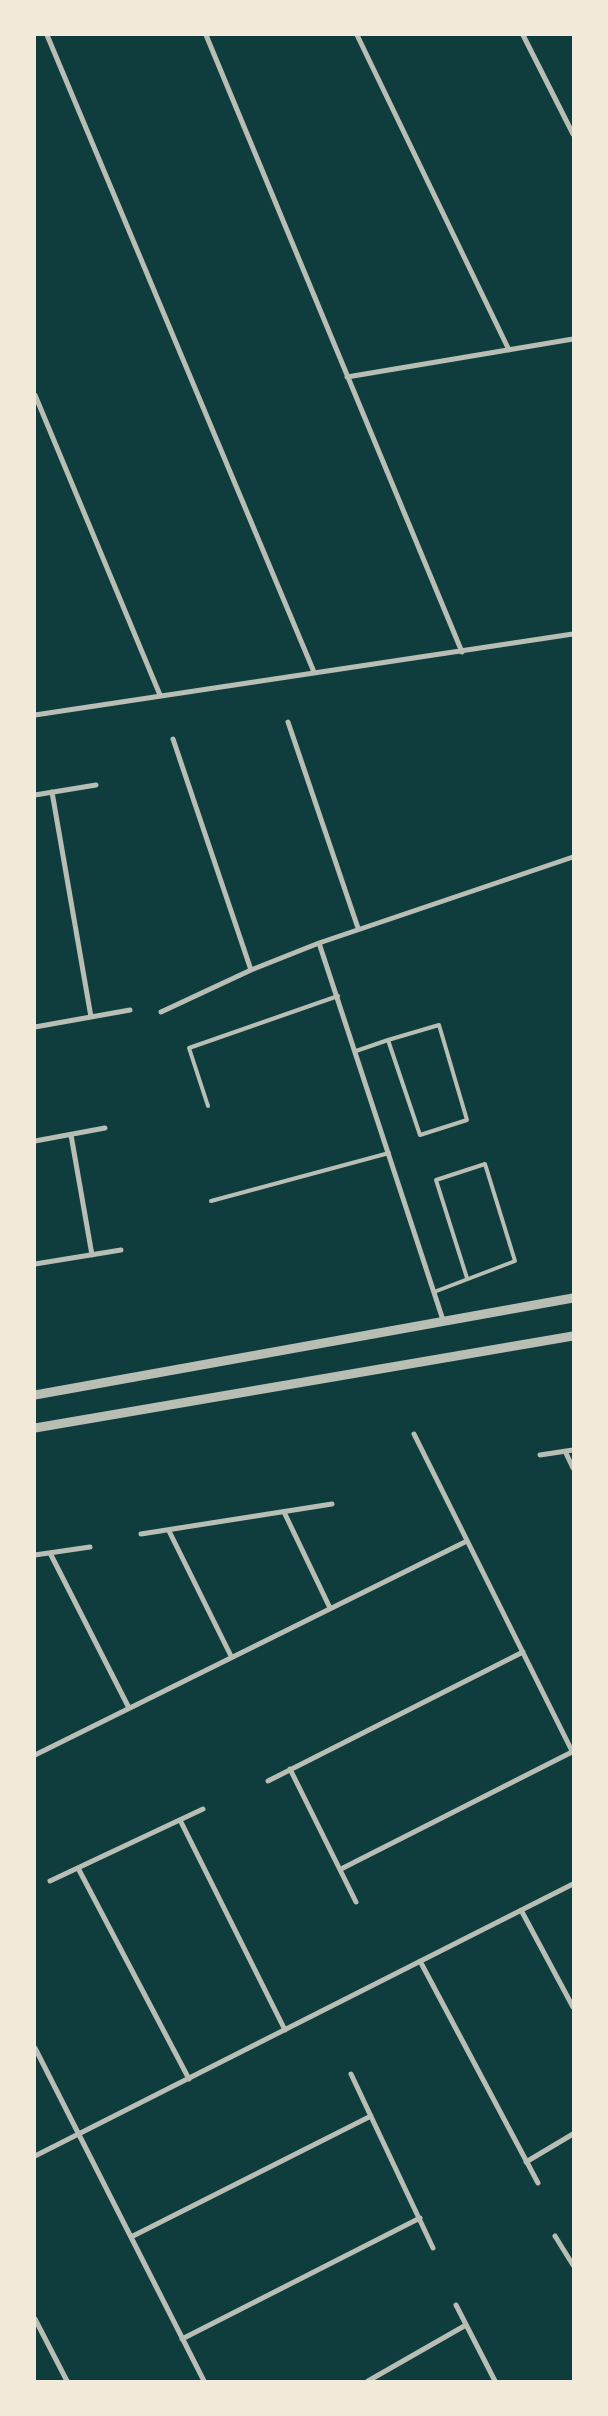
<!DOCTYPE html>
<html>
<head>
<meta charset="utf-8">
<style>
	body { margin:0 }
	#map { position:relative; width:608px; height:2416px; overflow:hidden; background:#0f3d3e; font-family:Karla,sans-serif }
	canvas { display:block }
	.frame { position:absolute; inset:0; border:36px solid #f1e9da; pointer-events:none }
</style>
</head>
<body>
<div id="map">
<canvas width="608" height="2416"></canvas>
<div class="frame"></div>
</div>
<script>
const context = document.querySelector('canvas').getContext('2d');
context.lineJoin = 'round';
function shape(rows) {
  const path = new Path2D();
  for (const r of rows) {
    path.moveTo(r[0], r[1]);
    for (let i = 2; i < r.length; i += 2) path.lineTo(r[i], r[i + 1]);
  }
  return path;
}
function strokePath(path, color, width, dash) {
  context.strokeStyle = color;
  context.lineWidth = width;
  context.lineCap = dash ? 'butt' : 'round';
  context.setLineDash(dash || []);
  context.stroke(path);
}
const service = shape([
	[356,1051,388,1040,439,1025,467,1120,420,1135,388,1040],
	[208,1106,189,1048,338,996],
	[211,1201,389,1153],
	[434,1292,515,1261,485,1164,436,1180,467,1278]
]);
const minor = shape([
	[47,35,314,672],
	[206,35,462,652],
	[357,35,509,350],
	[523,35,573,134],
	[347,377,573,339],
	[35,395,160,695],
	[35,715,573,634],
	[288,722,358,928],
	[173,739,251,970],
	[52,792,91,1017],
	[35,795,96,785],
	[319,943,443,1320],
	[161,1012,251,970,319,943,573,857],
	[35,1027,130,1010],
	[71,1135,92,1255],
	[35,1141,105,1128],
	[35,1264,121,1250],
	[414,1434,573,1753],
	[565,1451,573,1468],
	[540,1455,573,1450],
	[284,1512,330,1608],
	[169,1531,231,1656],
	[141,1534,332,1504],
	[50,1553,129,1708],
	[35,1555,90,1547],
	[35,1755,467,1541],
	[290,1769,356,1902],
	[268,1781,523,1652],
	[180,1820,285,2030],
	[78,1868,189,2079],
	[341,1869,572,1752],
	[50,1881,203,1809],
	[521,1910,573,2007],
	[420,1961,538,2183],
	[35,2048,204,2381],
	[351,2074,433,2248],
	[35,2156,573,1884],
	[526,2162,573,2134],
	[555,2236,573,2265],
	[131,2237,371,2116],
	[456,2305,495,2381],
	[35,2319,67,2381],
	[182,2339,420,2218],
	[368,2381,466,2325]
]);
const tertiary = shape([
	[35,1395,573,1298],
	[35,1428,573,1336]
]);
strokePath(service, '#b8beb3', 4);
strokePath(minor, '#b8beb3', 5);
strokePath(tertiary, '#b8beb3', 9);
</script>
</body>
</html>
